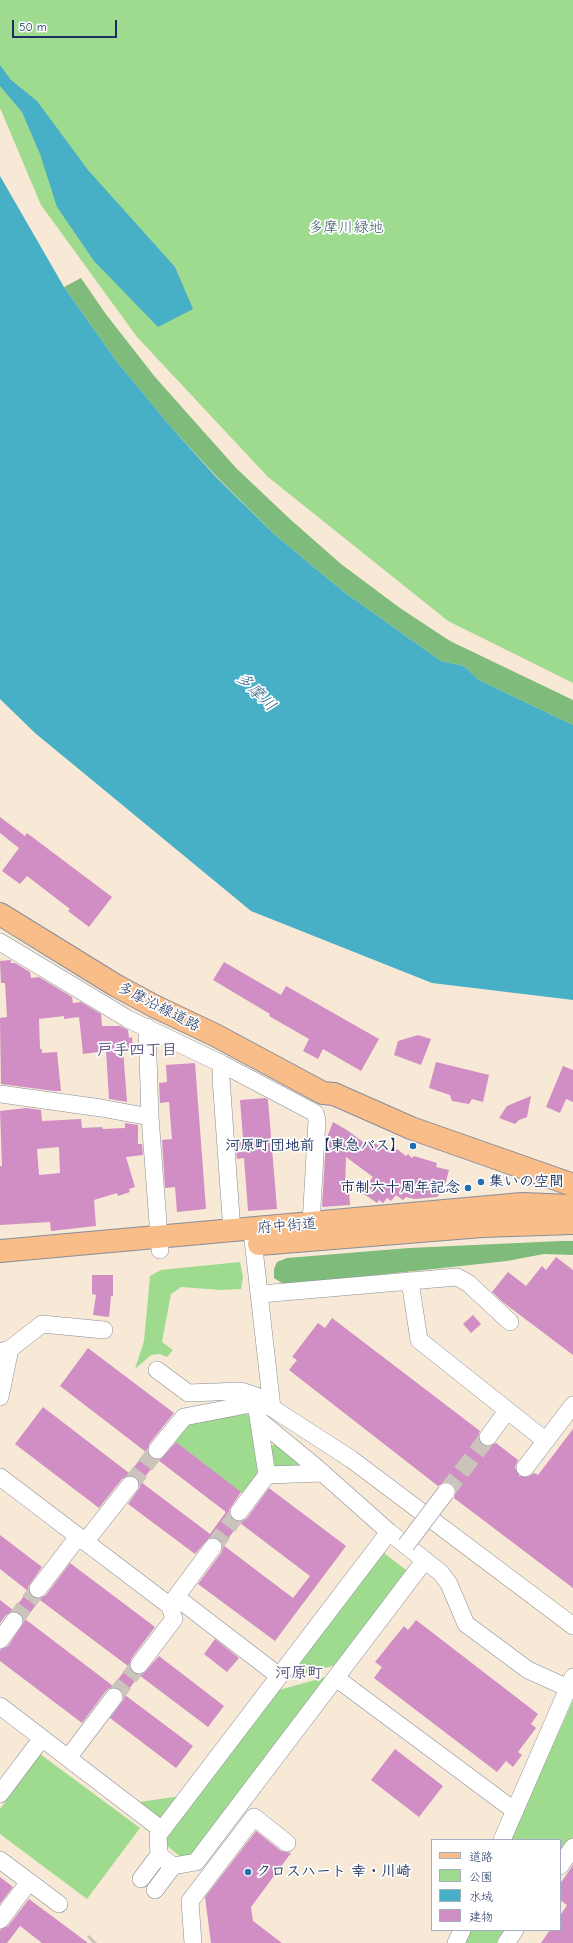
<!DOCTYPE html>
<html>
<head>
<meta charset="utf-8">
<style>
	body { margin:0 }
	#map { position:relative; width:573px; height:1943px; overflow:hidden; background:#f7e9d5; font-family:"Comic Neue","Klee One",sans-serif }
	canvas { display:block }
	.legend { position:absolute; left:431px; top:1839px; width:130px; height:92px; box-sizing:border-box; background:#fff; border:1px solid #a4acbf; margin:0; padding:5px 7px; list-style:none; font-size:12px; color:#1b2f5e }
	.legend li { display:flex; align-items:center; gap:8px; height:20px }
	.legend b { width:20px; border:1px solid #a4acbf }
	.scale { position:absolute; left:12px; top:20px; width:105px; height:18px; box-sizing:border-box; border:2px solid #1b2f5e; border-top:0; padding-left:5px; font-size:12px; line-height:14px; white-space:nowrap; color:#1b2f5e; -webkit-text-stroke:3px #fff; paint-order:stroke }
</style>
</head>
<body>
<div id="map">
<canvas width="573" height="1943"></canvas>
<ul class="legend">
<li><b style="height:5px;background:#f8bd88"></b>道路</li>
<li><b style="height:11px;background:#9fdb8f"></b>公園</li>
<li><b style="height:11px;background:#47afc6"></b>水域</li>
<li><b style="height:11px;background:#d08ec4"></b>建物</li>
</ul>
<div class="scale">50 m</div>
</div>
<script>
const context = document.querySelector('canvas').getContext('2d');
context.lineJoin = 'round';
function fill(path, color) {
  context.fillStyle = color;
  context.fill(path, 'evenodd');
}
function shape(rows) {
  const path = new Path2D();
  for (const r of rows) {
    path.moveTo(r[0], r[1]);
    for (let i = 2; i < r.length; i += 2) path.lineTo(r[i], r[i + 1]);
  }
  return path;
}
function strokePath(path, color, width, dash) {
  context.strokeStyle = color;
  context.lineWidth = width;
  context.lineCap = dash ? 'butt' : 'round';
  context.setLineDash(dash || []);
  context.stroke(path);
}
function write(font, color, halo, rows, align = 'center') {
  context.font = font + ' "Comic Neue","Klee One",sans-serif';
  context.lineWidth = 3.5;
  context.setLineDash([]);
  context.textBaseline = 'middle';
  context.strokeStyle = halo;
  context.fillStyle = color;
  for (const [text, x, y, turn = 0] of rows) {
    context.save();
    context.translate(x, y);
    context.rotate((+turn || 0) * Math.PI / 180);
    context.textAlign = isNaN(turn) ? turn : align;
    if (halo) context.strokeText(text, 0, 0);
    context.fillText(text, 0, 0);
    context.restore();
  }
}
const green = shape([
	[0,0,573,0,573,683,448,621,268,477,137,337,41,205,0,108],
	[240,1262,243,1277,241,1289,221,1290,181,1287,171,1294,162,1342,173,1350,167,1357,160,1354,151,1355,135,1369,144,1341,150,1276,161,1270],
	[243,1411,252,1418,261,1475,245,1496,173,1440,188,1420],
	[277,1444,306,1467,272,1473,268,1446],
	[384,1553,406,1570,406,1579,343,1663,280,1681,375,1555],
	[333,1675,197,1856,182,1858,166,1845,164,1832,272,1692],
	[573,1701,573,1837,560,1855,560,1840,510,1840],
	[40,1754,140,1828,87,1899,0,1834,0,1809],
	[180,1796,163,1818,157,1820,139,1805,140,1802],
	[470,1930,508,1930,500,1943,465,1943]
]);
const forest = shape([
	[81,278,105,313,155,377,236,468,291,520,341,564,400,608,450,641,573,700,573,725,479,680,464,666,441,661,344,592,274,534,217,477,171,427,117,362,64,287],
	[561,1241,573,1241,573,1255,544,1254,507,1261,285,1285,274,1278,274,1269,277,1262,287,1258,409,1248]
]);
const water = shape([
	[0,65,11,80,37,101,88,170,175,267,193,309,158,327,94,261,57,207,40,154,22,112,0,86],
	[0,176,64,287,117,362,171,427,216,477,274,534,344,592,441,661,464,666,479,680,573,725,573,1000,432,983,251,911,35,733,0,699]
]);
const building = shape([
	[0,817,25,836,27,833,112,897,89,927,68,911,70,909,27,876,20,884,2,871,19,848,0,833],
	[11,960,11,963,15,963,30,972,31,978,39,977,72,997,73,1003,81,1002,101,1014,102,1026,120,1026,128,1030,129,1038,132,1037,133,1048,123,1049,127,1102,109,1099,106,1051,83,1054,79,1017,64,1019,64,1016,39,1019,40,1049,42,1049,42,1053,57,1052,61,1091,54,1091,1,1084,0,1018,7,1017,5,983,1,983,0,961],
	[224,962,281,995,286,986,379,1039,361,1071,323,1049,318,1059,303,1051,309,1039,269,1016,270,1014,213,980],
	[418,1035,431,1039,421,1065,394,1055,398,1041],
	[436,1062,489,1075,483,1102,472,1099,469,1104,452,1101,450,1095,429,1088],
	[195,1063,206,1209,177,1212,175,1187,165,1188,162,1140,172,1139,169,1102,160,1103,159,1083,167,1082,166,1065],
	[563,1066,573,1070,573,1102,566,1099,560,1113,546,1107],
	[531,1096,527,1117,519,1120,515,1124,499,1118,507,1106],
	[266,1098,268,1100,277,1209,248,1211,244,1158,237,1159,235,1139,243,1138,240,1100],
	[26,1108,41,1110,42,1121,81,1119,82,1128,102,1127,103,1129,125,1128,125,1123,138,1125,138,1144,142,1144,143,1155,126,1157,135,1187,129,1189,130,1192,118,1196,117,1193,94,1200,96,1226,51,1231,50,1222,0,1225,0,1166,2,1166,0,1111],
	[59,1147,60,1173,39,1175,37,1149],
	[333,1122,347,1130,367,1145,371,1140,383,1149,385,1145,394,1153,397,1149,406,1156,408,1154,412,1158,414,1156,437,1163,436,1167,449,1170,444,1189,437,1197,414,1199,406,1197,403,1200,396,1195,391,1201,387,1198,383,1203,379,1200,377,1203,361,1192,373,1177,346,1157,345,1191,349,1191,350,1205,322,1207,326,1140],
	[556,1257,573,1270,573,1355,504,1303,492,1292,508,1272,526,1286,542,1266,546,1270],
	[92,1275,113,1275,113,1296,111,1296,109,1317,93,1315,96,1295,92,1294],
	[473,1315,481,1324,471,1333,463,1324],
	[332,1318,480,1431,478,1436,482,1445,487,1447,496,1443,518,1460,515,1467,519,1476,528,1477,534,1473,538,1475,573,1429,573,1588,454,1498,455,1488,452,1484,447,1482,438,1486,289,1370,297,1360,292,1357,318,1323,325,1328],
	[88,1348,174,1413,149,1444,148,1453,151,1458,161,1459,176,1442,241,1492,229,1510,230,1516,233,1520,243,1521,247,1518,269,1488,346,1546,275,1641,198,1584,221,1553,223,1548,219,1539,214,1537,209,1538,195,1554,128,1504,140,1487,139,1482,136,1477,127,1476,122,1479,99,1508,15,1444,43,1407,129,1473,146,1452,60,1386],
	[158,1460,226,1512,210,1534,141,1482],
	[240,1523,310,1576,293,1598,223,1545],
	[0,1535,42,1567,28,1587,29,1593,32,1597,41,1598,46,1595,70,1563,155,1627,131,1659,130,1668,133,1673,138,1675,143,1674,159,1656,224,1706,208,1727,139,1675,125,1695,193,1746,176,1768,110,1718,124,1699,123,1693,120,1689,110,1688,106,1691,82,1723,0,1661,0,1650,8,1646,24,1622,20,1613,15,1611,6,1615,0,1623,0,1600,13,1610,28,1591,0,1569],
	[40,1600,128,1666,113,1686,25,1619],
	[416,1620,538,1714,531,1724,536,1728,518,1752,522,1755,513,1767,506,1761,497,1772,374,1678,382,1667,375,1662,404,1626,408,1630],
	[215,1639,239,1658,227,1672,204,1654],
	[395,1749,443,1786,419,1817,371,1780],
	[256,1831,281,1851,291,1853,251,1907,253,1921,282,1943,211,1943,205,1897],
	[573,1865,573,1943,541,1943,550,1930,560,1930,560,1916,567,1905,560,1900,560,1884],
	[0,1877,13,1887,0,1904],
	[29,1899,88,1943,42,1943,20,1926,7,1943,0,1943,0,1930,8,1926]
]);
const minorTunnel = shape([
	[130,1485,157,1450],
	[446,1492,488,1437],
	[213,1547,239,1512],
	[14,1621,38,1589],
	[114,1697,139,1665],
	[93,1943,95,1941]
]);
const minor = shape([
	[0,942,128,1019,222,1064,315,1113,317,1120,311,1224],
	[147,1027,150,1117,160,1250],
	[222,1064,221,1078,232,1231],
	[0,1094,101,1108,150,1117],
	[252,1231,272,1408],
	[410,1281,419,1340,546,1441],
	[261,1294,457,1277,468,1283,510,1322],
	[0,1352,10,1349,42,1324,104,1330],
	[157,1370,188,1393,241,1391,256,1396,272,1408,351,1459,573,1626],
	[0,1397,10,1349],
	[260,1421,317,1468,389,1532,441,1573,449,1584,466,1624,528,1670,568,1688],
	[488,1437,507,1411],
	[157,1450,184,1417,256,1403,267,1475,239,1512],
	[525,1468,573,1405],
	[267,1475,323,1473],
	[0,1477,170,1606,174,1619,139,1665],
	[85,1542,130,1485],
	[38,1589,78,1537],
	[176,1597,279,1676],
	[170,1605,213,1547],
	[0,1640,14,1621],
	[336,1678,515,1811],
	[0,1706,162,1830,389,1532],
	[68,1758,114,1697],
	[0,1794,42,1738],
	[162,1830,158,1835,159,1855,173,1866,196,1862,425,1560],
	[502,1840,573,1677],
	[0,1860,59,1904],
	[560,1866,573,1847],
	[141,1879,159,1855],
	[155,1890,173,1866],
	[0,1920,29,1882],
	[193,1943,190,1901,254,1817,287,1843],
	[456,1943,462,1930],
	[506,1943,515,1930]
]);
const major = shape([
	[0,914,115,985,154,1006,215,1035,323,1093,334,1094,411,1128,573,1185]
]);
const highway = shape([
	[259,1244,482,1226,573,1223],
	[0,1251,522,1204,573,1206]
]);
const minorBridge = shape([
	[406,1545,446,1492]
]);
const markers = [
	[413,1146,4,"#1f6fb2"],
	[481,1182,4,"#1f6fb2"],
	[468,1188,4,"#1f6fb2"],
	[248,1872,4,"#1f6fb2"]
];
const parkNames = [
	["多摩川緑地",346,228]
];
const streetNames = [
	["多摩沿線道路",159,1007,27],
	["府中街道",287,1226,-5]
];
const poiNames = [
	["河原町団地前【東急バス】",405,1146],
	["集いの空間",489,1182,"left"],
	["市制六十周年記念",460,1188],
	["クロスハート 幸・川崎",256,1872,"left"]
];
const waterNames = [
	["多摩川",256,692,44]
];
const neighbourhoodNames = [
	["戸手四丁目",137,1050],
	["河原町",299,1673]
];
fill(green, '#9fdb8f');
fill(forest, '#7fbb7a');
fill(water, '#47afc6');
fill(building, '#d08ec4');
strokePath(minorTunnel, '#cbc4bd', 17, [17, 8]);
strokePath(minor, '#898c9a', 18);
strokePath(major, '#898c9a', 24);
strokePath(highway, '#898c9a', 24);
strokePath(minor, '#fff', 17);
strokePath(major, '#f8bd88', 22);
strokePath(highway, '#f8bd88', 22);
strokePath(minorBridge, '#898c9a', 18, []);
strokePath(minorBridge, '#fff', 17);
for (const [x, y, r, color] of markers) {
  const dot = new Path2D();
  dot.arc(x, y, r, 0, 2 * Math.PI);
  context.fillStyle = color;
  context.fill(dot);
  strokePath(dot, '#fff', 1.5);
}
write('15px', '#3c5a6a', '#fff', parkNames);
write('15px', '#1b2f5e', '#fff', streetNames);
write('bold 15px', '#1b2f5e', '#fff', poiNames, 'right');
write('italic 16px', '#2d6288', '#fff', waterNames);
write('bold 16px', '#5a5082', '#fff', neighbourhoodNames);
</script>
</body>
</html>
